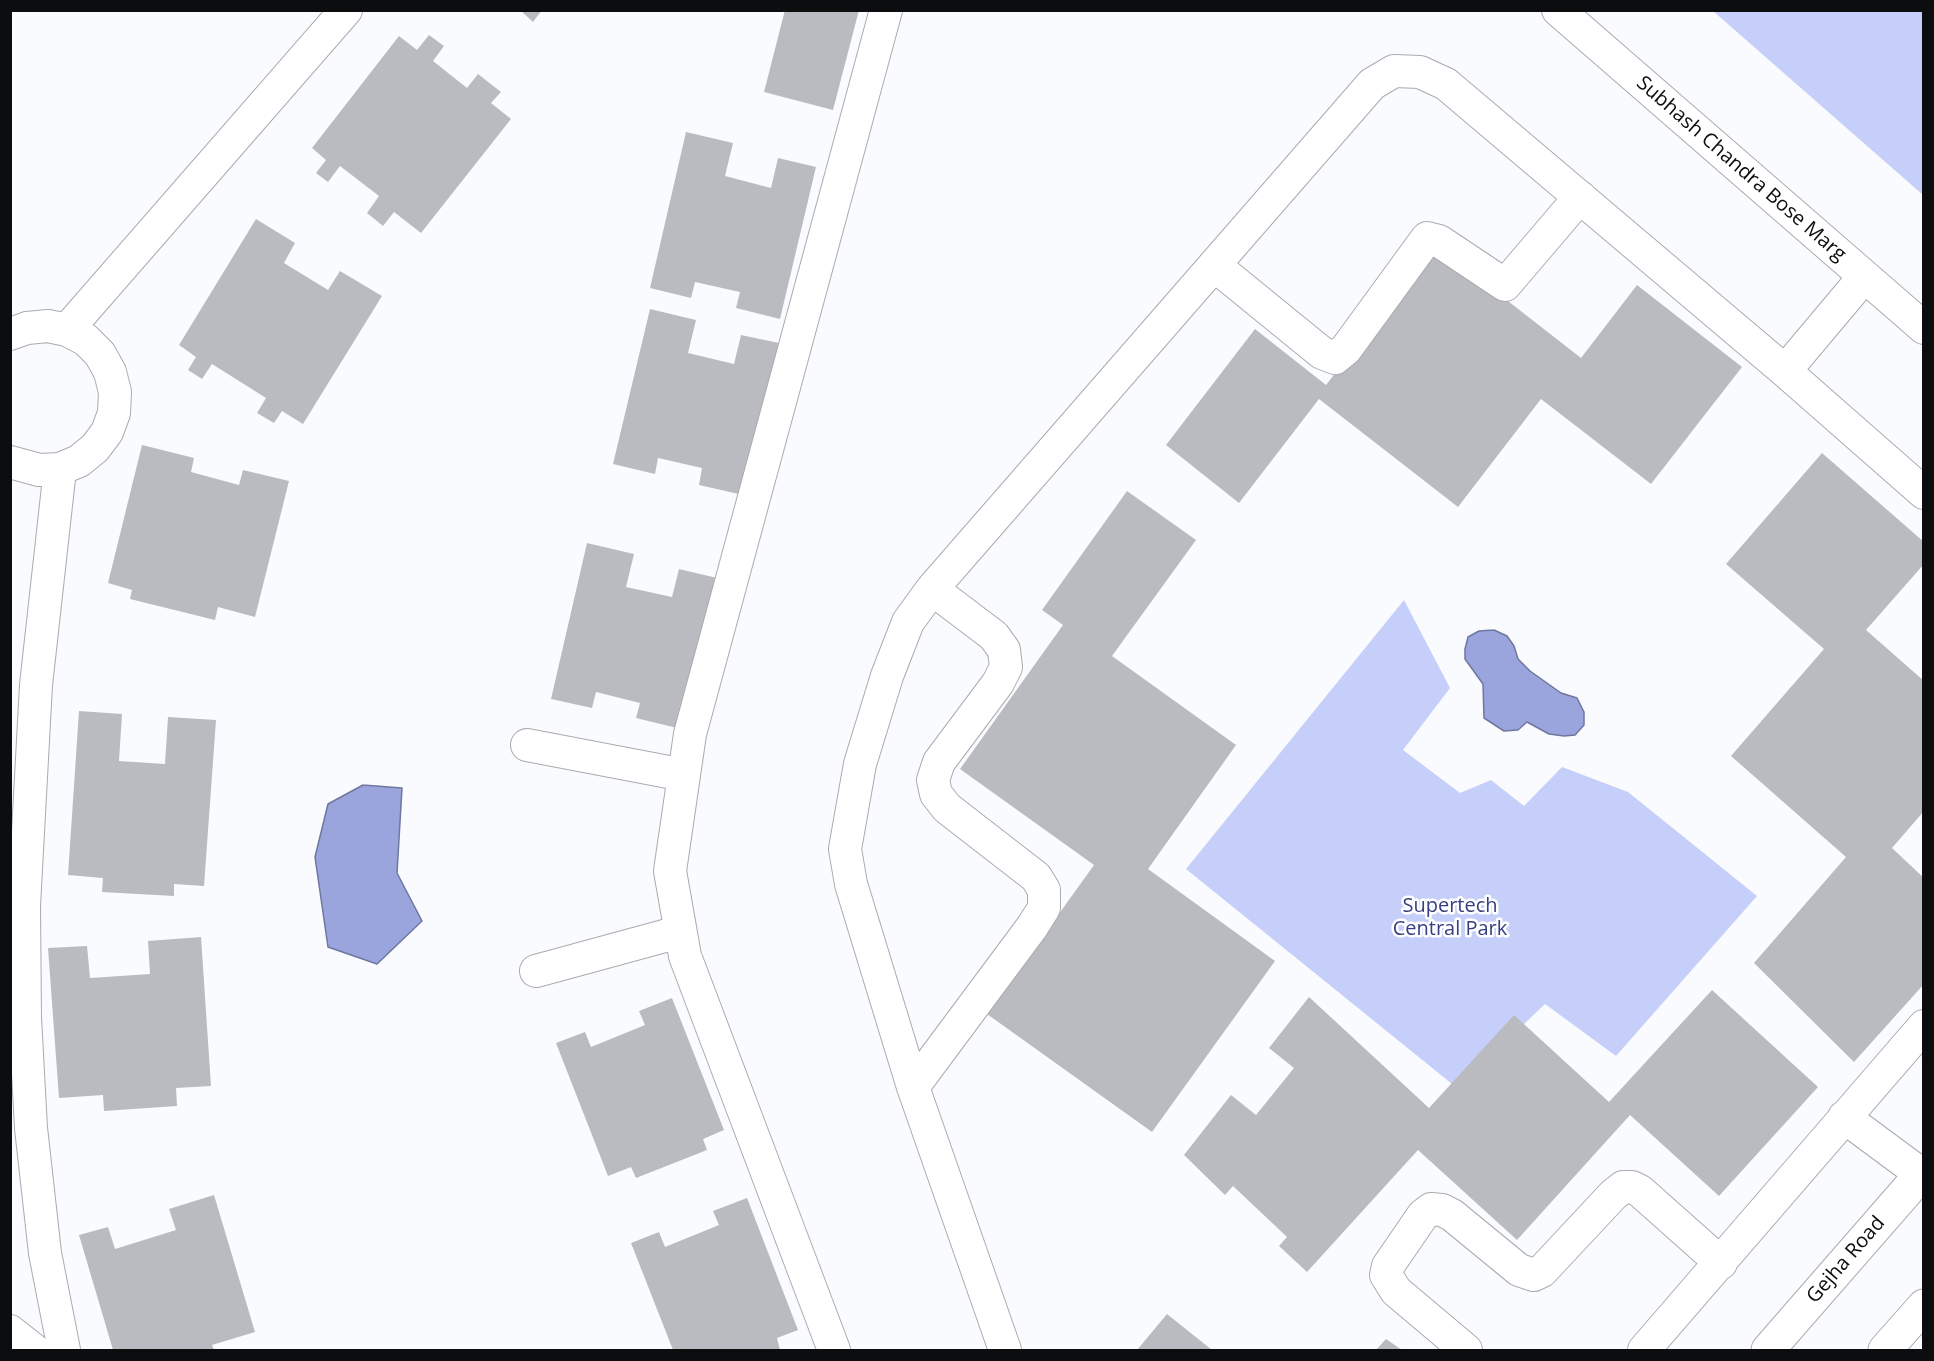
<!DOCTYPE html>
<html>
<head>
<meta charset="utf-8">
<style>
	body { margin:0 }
	#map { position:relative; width:1934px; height:1361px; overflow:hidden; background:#fafbfe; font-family:"Open Sans",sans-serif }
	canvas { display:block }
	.frame { position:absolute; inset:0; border:12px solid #0c0d0e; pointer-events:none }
</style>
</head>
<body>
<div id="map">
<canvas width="1934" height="1361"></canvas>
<div class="frame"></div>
</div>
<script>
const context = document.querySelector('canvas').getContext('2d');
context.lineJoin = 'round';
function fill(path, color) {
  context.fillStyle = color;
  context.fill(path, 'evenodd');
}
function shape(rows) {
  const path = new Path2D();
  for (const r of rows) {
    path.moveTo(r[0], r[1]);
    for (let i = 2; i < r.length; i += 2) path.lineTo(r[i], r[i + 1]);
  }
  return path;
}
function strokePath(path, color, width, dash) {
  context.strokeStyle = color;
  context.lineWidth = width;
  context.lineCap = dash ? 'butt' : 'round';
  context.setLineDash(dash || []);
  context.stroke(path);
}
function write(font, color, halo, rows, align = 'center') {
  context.font = font + ' "Open Sans",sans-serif';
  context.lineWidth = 5;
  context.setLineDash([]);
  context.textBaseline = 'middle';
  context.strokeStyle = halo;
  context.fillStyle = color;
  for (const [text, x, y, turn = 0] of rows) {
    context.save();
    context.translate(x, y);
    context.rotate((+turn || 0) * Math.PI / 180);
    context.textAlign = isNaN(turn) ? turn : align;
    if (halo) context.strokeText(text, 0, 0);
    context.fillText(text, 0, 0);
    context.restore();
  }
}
const green = shape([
	[1713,11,1923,11,1923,195],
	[1404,600,1450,688,1403,750,1460,793,1491,780,1524,806,1562,767,1628,792,1757,896,1616,1056,1545,1004,1457,1088,1186,869]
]);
const water = shape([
	[1494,630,1507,636,1514,646,1518,659,1530,671,1561,693,1577,698,1584,712,1584,725,1575,735,1564,736,1549,734,1527,722,1518,730,1504,731,1484,718,1483,684,1465,659,1465,649,1468,637,1479,631,1494,630],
	[363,785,402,788,397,873,422,921,377,964,328,947,315,857,328,804,363,785]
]);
const building = shape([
	[520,10,542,10,533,22],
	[785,10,859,10,833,110,764,92],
	[429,35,444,46,433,61,467,88,478,74,501,92,491,103,511,119,421,233,394,212,383,226,367,213,379,196,340,166,328,182,316,173,326,160,312,148,399,36,417,50],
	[686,132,733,143,725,176,771,188,778,158,816,167,780,319,736,308,740,292,695,282,691,298,650,288],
	[256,219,295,243,284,263,328,290,340,271,382,296,303,424,282,411,274,423,257,413,266,398,212,364,202,379,188,370,196,357,179,345],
	[1435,244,1581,358,1637,285,1742,367,1651,484,1541,399,1458,507,1319,399,1239,503,1166,445,1255,329,1326,385],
	[650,309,696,320,688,353,734,364,741,335,779,343,743,495,699,485,702,468,658,458,655,474,613,464],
	[142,445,194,458,191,472,239,485,243,470,289,481,255,617,218,607,215,620,130,599,132,590,108,583],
	[1822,453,1924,542,1924,564,1866,630,1924,681,1924,811,1892,848,1924,878,1924,984,1854,1062,1754,963,1846,857,1731,756,1824,649,1726,564],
	[1127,491,1196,540,1112,656,1236,745,1148,869,1275,961,1152,1132,987,1014,1094,865,960,769,1063,625,1042,610],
	[587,543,634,554,626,587,672,597,679,569,717,578,681,729,636,718,640,703,596,692,592,708,551,699],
	[79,711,122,714,119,761,165,764,168,717,216,720,204,886,174,884,174,896,102,892,103,878,68,875],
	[201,937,211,1086,176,1088,177,1106,104,1111,103,1095,59,1098,48,948,87,946,90,978,150,974,148,941],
	[1712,990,1818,1087,1719,1196,1630,1115,1517,1240,1418,1150,1307,1272,1279,1246,1287,1237,1233,1186,1225,1195,1184,1155,1231,1095,1256,1115,1294,1068,1269,1048,1309,997,1429,1108,1514,1015,1609,1102],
	[672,998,724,1130,703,1139,707,1150,636,1178,631,1167,608,1176,556,1043,585,1032,591,1047,645,1025,639,1011],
	[214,1195,255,1332,212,1345,214,1350,113,1350,79,1235,108,1227,115,1249,176,1230,169,1209],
	[747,1198,798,1330,777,1338,780,1350,673,1350,631,1243,659,1232,665,1247,719,1225,713,1211],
	[1167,1314,1212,1350,1137,1350],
	[1386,1339,1402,1350,1376,1350]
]);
const street = shape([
	[1558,10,1924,328],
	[1214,265,1322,353,1335,358,1346,349,1427,238,1439,241,1505,285,1580,197],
	[67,330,346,10],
	[10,334,27,328,48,326,67,330,86,340,100,354,110,372,115,392,114,413,107,432,95,448,79,461,60,469,39,470,10,462],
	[1785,371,1864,277],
	[60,469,36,685,24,906,25,1018,31,1128,45,1253,64,1350],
	[527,745,684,775],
	[536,971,679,932],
	[913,1087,851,884,845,849,860,764,887,676,908,622,932,589],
	[1844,1117,1921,1174],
	[10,1331,34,1350],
	[834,1350,685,956,670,871,690,734,886,10],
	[1005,1350,913,1087,1032,927,1044,908,1044,890,1036,877,947,808,936,794,933,780,939,762,998,683,1006,667,1004,650,994,636,932,589,1372,84,1394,71,1420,72,1446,84,1785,371,1924,493],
	[1466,1350,1396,1291,1386,1275,1388,1266,1423,1215,1431,1209,1442,1210,1452,1215,1519,1270,1534,1275,1542,1271,1613,1195,1623,1187,1632,1187,1640,1191,1721,1263],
	[1644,1350,1924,1026]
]);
const secondary = shape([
	[1768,1350,1924,1171],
	[1885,1350,1924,1306]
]);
const streetNames = [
	["Subhash Chandra Bose Marg",1741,169,41],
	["Gejha Road",1846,1260,-49]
];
const parkNames = [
	["Supertech",1450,906],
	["Central Park",1450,929]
];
fill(green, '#c6cff9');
fill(water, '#9aa5dd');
strokePath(water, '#6f779f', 1.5);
fill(building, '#babbc0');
strokePath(street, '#aaabb0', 34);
strokePath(secondary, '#aaabb0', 35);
strokePath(street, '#fff', 32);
strokePath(secondary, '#fff', 33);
write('20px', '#0c0d0e', '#fff', streetNames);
write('20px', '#373f83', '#fff', parkNames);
</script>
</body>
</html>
